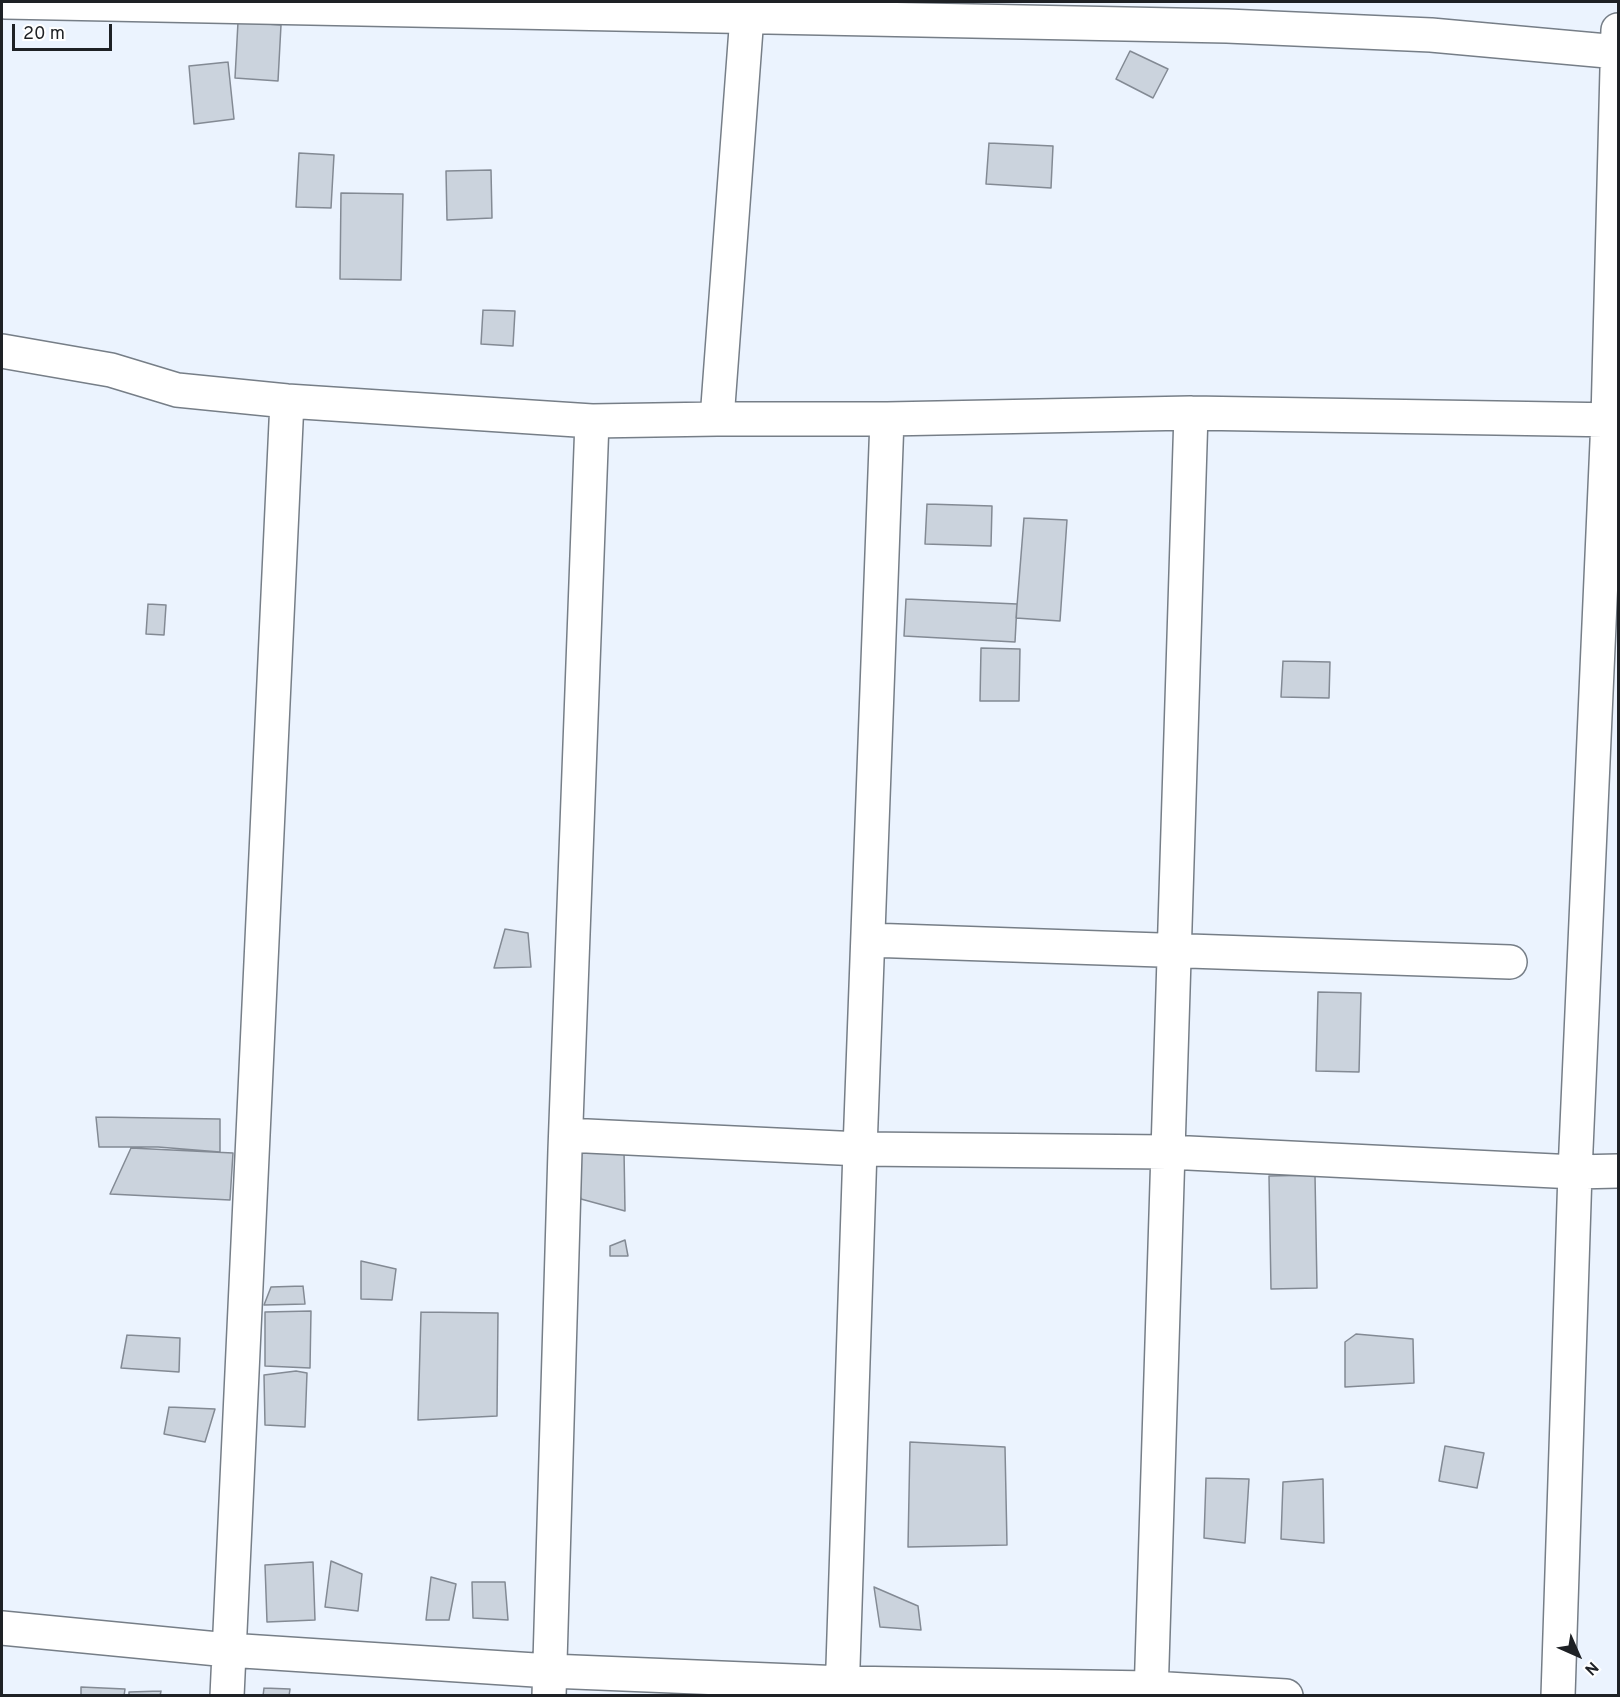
<!DOCTYPE html>
<html>
<head>
<meta charset="utf-8">
<style>
	body { margin:0 }
	#map { position:relative; width:1620px; height:1697px; overflow:hidden; background:#ebf3fe; font-family:Overpass,sans-serif }
	canvas { display:block }
	.frame { position:absolute; inset:0; border:3px solid #1e2125; pointer-events:none }
	.north { position:absolute; left:1548px; top:1625px; width:60px; height:60px; -webkit-text-stroke:4px #fff; paint-order:stroke; rotate:135deg; font-size:16px; font-weight:700; line-height:24px; text-align:center; color:#1e2125 }
	.north::after { content:''; display:block; margin:auto; width:21px; height:27px; background:#1e2125; clip-path:polygon(50% 0,100% 100%,50% 72%,0 100%) }
	.scale { position:absolute; left:12px; top:24px; width:100px; height:27px; box-sizing:border-box; border:3px solid #1e2125; border-top:0; padding-left:8px; font-size:18px; line-height:21px; white-space:nowrap; color:#1e2125; -webkit-text-stroke:4px #fff; paint-order:stroke }
</style>
</head>
<body>
<div id="map">
<canvas width="1620" height="1697"></canvas>
<div class="frame"></div>
<div class="north">N</div>
<div class="scale">20 m</div>
</div>
<script>
const context = document.querySelector('canvas').getContext('2d');
context.lineJoin = 'round';
function fill(path, color) {
  context.fillStyle = color;
  context.fill(path, 'evenodd');
}
function shape(rows) {
  const path = new Path2D();
  for (const r of rows) {
    path.moveTo(r[0], r[1]);
    for (let i = 2; i < r.length; i += 2) path.lineTo(r[i], r[i + 1]);
  }
  return path;
}
function strokePath(path, color, width, dash) {
  context.strokeStyle = color;
  context.lineWidth = width;
  context.lineCap = dash ? 'butt' : 'round';
  context.setLineDash(dash || []);
  context.stroke(path);
}
const building = shape([
	[238,22,281,25,278,81,235,78,238,22],
	[1130,51,1168,69,1153,98,1116,79,1130,51],
	[228,62,234,119,194,124,189,66,228,62],
	[989,143,1053,146,1051,188,986,184,989,143],
	[299,153,334,155,331,208,296,207,299,153],
	[491,170,492,218,447,220,446,171,491,170],
	[341,193,403,194,401,280,340,279,341,193],
	[483,310,515,311,513,346,481,344,483,310],
	[927,504,992,506,991,546,925,544,927,504],
	[1024,518,1067,520,1060,621,1016,618,1024,518],
	[906,599,1017,604,1015,642,904,636,906,599],
	[148,604,166,605,164,635,146,634,148,604],
	[981,648,1020,649,1019,701,980,701,981,648],
	[1283,661,1330,662,1329,698,1281,697,1283,661],
	[505,929,528,933,531,967,494,968,505,929],
	[1318,992,1361,993,1359,1072,1316,1071,1318,992],
	[96,1117,220,1119,220,1152,158,1147,99,1147,96,1117],
	[131,1148,233,1153,230,1200,110,1194,131,1148],
	[565,1150,624,1150,625,1211,581,1199,565,1150],
	[1315,1175,1317,1288,1271,1289,1269,1176,1315,1175],
	[625,1240,628,1256,610,1256,610,1246,625,1240],
	[361,1261,396,1269,392,1300,361,1299,361,1261],
	[303,1286,305,1304,264,1305,271,1287,303,1286],
	[311,1311,310,1368,265,1366,265,1312,311,1311],
	[421,1312,498,1313,497,1416,418,1420,421,1312],
	[1356,1334,1413,1339,1414,1383,1345,1387,1345,1342,1356,1334],
	[127,1335,180,1338,179,1372,121,1368,127,1335],
	[296,1371,307,1373,305,1427,265,1425,264,1375,296,1371],
	[169,1407,215,1409,205,1442,164,1434,169,1407],
	[910,1442,1005,1447,1007,1545,908,1547,910,1442],
	[1445,1446,1484,1453,1477,1488,1439,1481,1445,1446],
	[1206,1478,1249,1479,1245,1543,1204,1538,1206,1478],
	[1323,1479,1324,1543,1281,1539,1283,1482,1323,1479],
	[331,1561,362,1574,358,1611,325,1607,331,1561],
	[313,1562,315,1620,267,1622,265,1565,313,1562],
	[431,1577,456,1584,449,1620,426,1620,431,1577],
	[472,1582,505,1582,508,1620,473,1618,472,1582],
	[874,1587,918,1606,921,1630,880,1627,874,1587],
	[81,1687,125,1689,124,1696,81,1696,81,1687],
	[264,1688,290,1689,289,1696,263,1696,264,1688],
	[161,1691,160,1696,129,1696,129,1692,161,1691]
]);
const minor = shape([
	[5,2,1227,26,1431,35,1618,52],
	[2,351,111,370,177,390,287,401,592,421,717,419,887,419,1191,413,1618,420],
	[717,419,748,2],
	[868,940,1510,962],
	[566,1135,860,1149,1168,1152,1575,1172,1618,1171],
	[2,1628,228,1650,550,1671,843,1683,1151,1688,1286,1696],
	[227,1696,287,401],
	[549,1696,565,1150,592,421],
	[842,1696,860,1149,887,419],
	[1151,1696,1191,413],
	[1558,1696,1575,1172,1608,419,1618,30]
]);
fill(building, '#cbd3dd');
strokePath(building, '#838a94', 1.5);
strokePath(minor, '#767e87', 36);
strokePath(minor, '#fff', 33);
</script>
</body>
</html>
